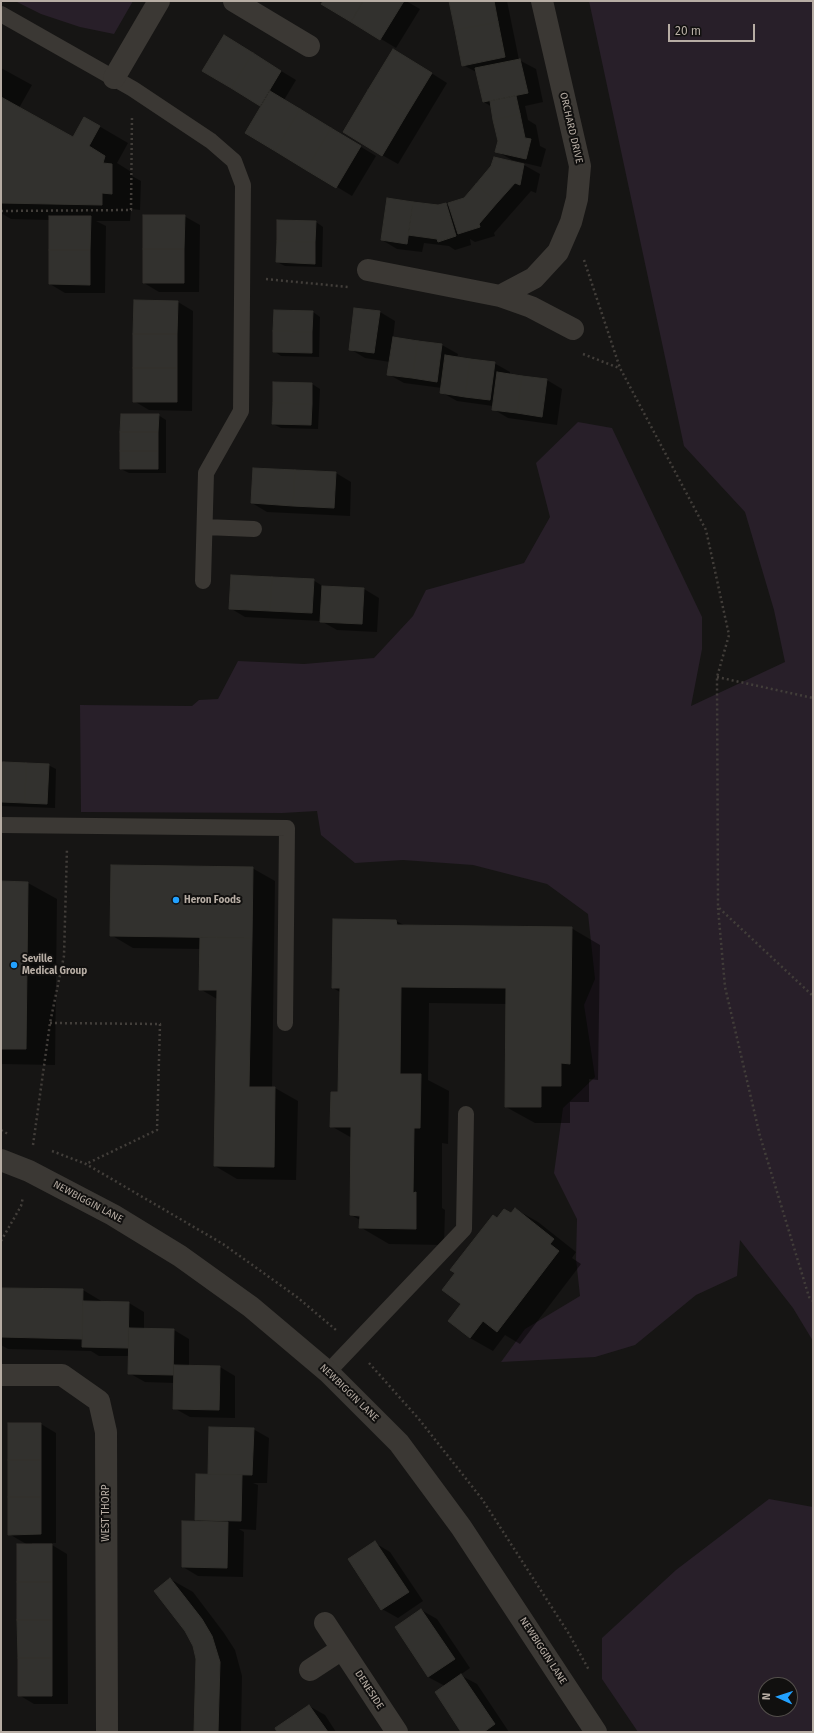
<!DOCTYPE html>
<html>
<head>
<meta charset="utf-8">
<style>
	body { margin:0 }
	#map { position:relative; width:814px; height:1733px; overflow:hidden; background:#161514; font-family:"Fira Sans",sans-serif }
	canvas { display:block }
	.frame { position:absolute; inset:0; border:2px solid #b7ada4; pointer-events:none }
	.north { position:absolute; left:758px; top:1677px; width:40px; height:40px; box-sizing:border-box; background:#11100f; border:1px solid #534f4b; border-radius:50%; rotate:273deg; font-size:11px; font-weight:700; line-height:16px; text-align:center; color:#b7ada4 }
	.north::after { content:''; display:block; margin:auto; width:14px; height:18px; background:#22a1ff; clip-path:polygon(50% 0,100% 100%,50% 72%,0 100%) }
	.scale { position:absolute; left:668px; top:24px; width:87px; height:18px; box-sizing:border-box; border:2px solid #b7ada4; border-top:0; padding-left:5px; font-size:12px; line-height:14px; white-space:nowrap; color:#b7ada4; -webkit-text-stroke:3px #11100f; paint-order:stroke }
</style>
</head>
<body>
<div id="map">
<canvas width="814" height="1733"></canvas>
<div class="frame"></div>
<div class="north">N</div>
<div class="scale">20 m</div>
</div>
<script>
const context = document.querySelector('canvas').getContext('2d');
context.lineJoin = 'round';
function fill(path, color) {
  context.fillStyle = color;
  context.fill(path, 'evenodd');
}
function shape(rows) {
  const path = new Path2D();
  for (const r of rows) {
    path.moveTo(r[0], r[1]);
    for (let i = 2; i < r.length; i += 2) path.lineTo(r[i], r[i + 1]);
  }
  return path;
}
function strokePath(path, color, width, dash) {
  context.strokeStyle = color;
  context.lineWidth = width;
  context.lineCap = dash ? 'butt' : 'round';
  context.setLineDash(dash || []);
  context.stroke(path);
}
function write(font, color, halo, rows, align = 'center') {
  context.font = font + ' "Fira Sans",sans-serif';
  context.lineWidth = 4;
  context.setLineDash([]);
  context.textBaseline = 'middle';
  context.strokeStyle = halo;
  context.fillStyle = color;
  for (const [text, x, y, turn = 0] of rows) {
    context.save();
    context.translate(x, y);
    context.rotate((+turn || 0) * Math.PI / 180);
    context.textAlign = isNaN(turn) ? turn : align;
    if (halo) context.strokeText(text, 0, 0);
    context.fillText(text, 0, 0);
    context.restore();
  }
}
const green = shape([
	[15,1,133,1,114,34,80,27,41,14],
	[589,1,813,1,813,1341,793,1308,740,1240,737,1276,696,1295,635,1345,595,1357,501,1362,525,1329,580,1296,576,1259,577,1219,554,1173,563,1108,595,1077,584,1005,595,979,588,914,547,884,473,865,403,860,355,863,321,835,317,811,282,813,81,812,80,705,192,706,199,700,218,699,238,661,304,664,374,658,413,616,426,590,524,563,550,517,536,463,578,422,612,428,702,617,702,649,691,706,785,662,774,610,745,512,684,446],
	[769,1499,813,1507,813,1732,638,1732,602,1679,602,1638,676,1570],
	[766,1685,790,1685,790,1709,766,1709]
]);
const shadow = shape([
	[318,1,406,1,420,9,396,48],
	[451,1,507,1,519,60,536,69,543,102,525,106,528,120,536,125,540,146,546,149,541,167,512,160,496,151,499,141,492,107,484,102,478,73,463,65],
	[240,46,296,80,284,100,376,156,352,196,246,132,262,106,204,71],
	[409,59,447,83,398,164,382,155],
	[1,68,32,85,19,108,73,139,85,118,128,143,117,163,133,173,132,176,141,181,140,210,131,209,130,221,96,221,106,226,105,293,65,293,50,284,50,220,11,219,1,213],
	[495,158,524,165,540,174,536,193,531,191,494,233,495,236,475,242,470,239,471,245,455,250,449,246,424,243,422,252,397,249,382,240,438,207,445,204,451,207,464,199,492,167],
	[184,216,200,225,199,292,159,292,144,283],
	[316,222,323,227,322,267,285,266,277,262],
	[178,302,193,311,192,411,149,410,134,401],
	[313,312,320,317,319,357,281,356,274,351],
	[380,312,395,321,393,338,442,345,458,354,457,358,494,363,510,372,510,375,547,380,562,389,557,425,508,418,493,409,493,406,457,401,441,392,442,388,404,383,388,374,390,362,365,358,350,349],
	[312,384,320,389,318,429,281,428,273,424],
	[158,415,166,420,166,473,129,473,121,469],
	[336,473,351,482,350,516,267,512,252,503],
	[313,580,324,587,364,589,379,598,377,632,337,630,321,621,245,617,230,608],
	[1,763,48,765,56,769,55,808,1,806],
	[252,868,275,881,272,1088,275,1088,298,1101,296,1180,237,1179,215,1166,217,999,200,989,201,949,133,948,111,935],
	[1,882,28,883,57,899,55,1065,1,1064],
	[396,921,406,926,571,928,600,945,598,1080,589,1079,589,1102,570,1102,570,1123,535,1123,506,1107,507,1004,429,1003,428,1080,449,1091,448,1144,442,1143,442,1208,445,1210,444,1245,389,1244,360,1227,360,1220,351,1215,352,1138,331,1126,339,1093,340,992,333,988],
	[515,1209,538,1222,576,1252,572,1258,581,1264,520,1344,505,1335,493,1351,470,1338,462,1304,498,1219,511,1214],
	[1,1289,83,1290,103,1302,129,1303,144,1312,144,1329,174,1330,189,1339,189,1366,220,1367,235,1376,235,1418,190,1417,174,1408,175,1383,145,1382,129,1373,130,1356,99,1356,91,1351,8,1349,1,1345],
	[41,1424,56,1433,56,1543,32,1543,32,1545,52,1545,67,1554,68,1704,34,1704,19,1695,28,1545,9,1534],
	[210,1428,253,1429,269,1438,267,1483,253,1483,258,1485,256,1530,239,1529,244,1532,243,1577,198,1576,183,1567,201,1522,196,1520,209,1476],
	[375,1543,390,1552,423,1601,398,1618,382,1609],
	[170,1579,193,1592,224,1633,235,1650,242,1676,241,1732,195,1732,197,1659,194,1646],
	[421,1610,437,1619,470,1668,460,1675,477,1684,509,1732,462,1732,445,1686,428,1677],
	[309,1706,325,1715,336,1732,279,1732]
]);
const building = shape([
	[323,1,363,1,351,22,321,4,323,1],
	[363,1,404,1,380,40,351,22,363,1],
	[449,1,494,1,498,22,455,30,449,1],
	[498,22,505,57,462,66,455,30,498,22],
	[224,35,253,53,231,88,202,71,224,35],
	[393,49,432,73,407,114,368,90,393,49],
	[253,53,281,71,260,106,231,88,253,53],
	[520,59,528,93,483,102,475,68,520,59],
	[368,90,407,114,382,156,343,132,368,90],
	[270,91,300,109,275,151,245,133,270,91],
	[516,96,520,114,493,120,490,101,516,96],
	[1,97,73,137,84,117,100,126,89,146,105,156,103,163,112,164,112,194,102,193,102,205,1,203,1,97],
	[300,109,331,128,306,170,275,151,300,109],
	[520,114,525,138,531,139,526,159,495,152,498,141,493,120,520,114],
	[331,128,361,146,336,188,306,170,331,128],
	[494,157,524,164,520,185,515,183,497,203,476,184,491,166,494,157],
	[476,184,497,203,479,224,480,227,458,234,448,203,464,198,476,184],
	[387,198,413,202,407,244,381,240,387,198],
	[413,202,438,205,446,203,456,236,438,242,437,239,408,235,413,202],
	[143,215,185,215,184,249,143,249,143,215],
	[49,216,91,216,90,250,49,250,49,216],
	[277,220,316,221,315,242,277,241,277,220],
	[277,241,315,242,315,264,276,262,277,241],
	[143,249,184,249,184,283,143,283,143,249],
	[49,250,90,250,90,285,49,284,49,250],
	[134,300,178,301,177,334,133,334,134,300],
	[354,308,380,311,374,353,349,350,354,308],
	[274,310,313,311,312,332,273,331,274,310],
	[273,331,312,332,312,353,273,352,273,331],
	[133,334,177,334,177,368,133,368,133,334],
	[393,337,418,341,412,378,387,375,393,337],
	[418,341,442,344,437,382,412,378,418,341],
	[445,355,470,359,465,397,440,393,445,355],
	[470,359,495,362,490,400,465,397,470,359],
	[133,368,177,368,177,402,133,402,133,368],
	[497,372,522,376,517,413,492,410,497,372],
	[522,376,547,379,542,417,517,413,522,376],
	[273,382,312,383,312,404,273,403,273,382],
	[273,403,312,404,311,425,272,424,273,403],
	[121,414,159,414,158,432,120,432,121,414],
	[120,432,158,432,158,451,120,451,120,432],
	[120,451,158,451,158,469,120,469,120,451],
	[253,468,295,470,293,506,251,503,253,468],
	[295,470,336,472,334,508,293,506,295,470],
	[231,575,272,577,270,611,229,609,231,575],
	[272,577,314,579,312,613,270,611,272,577],
	[322,586,364,588,362,624,320,622,322,586],
	[1,762,4,762,2,802,1,802,1,762],
	[4,762,26,763,25,803,2,802,4,762],
	[26,763,49,764,47,804,25,803,26,763],
	[111,865,253,867,252,938,110,936,111,865],
	[1,881,28,882,26,1049,1,1049,1,881],
	[333,919,396,920,397,925,572,927,570,1064,561,1063,561,1086,541,1086,541,1107,505,1107,506,988,401,987,400,1074,421,1074,420,1128,414,1128,413,1193,416,1192,416,1229,359,1228,360,1216,350,1215,351,1127,330,1127,331,1092,338,1092,340,988,332,988,333,919],
	[200,937,252,938,249,1087,275,1087,274,1167,214,1166,217,990,199,990,200,937],
	[515,1208,554,1239,550,1244,559,1251,497,1332,483,1321,470,1338,448,1321,461,1304,442,1290,455,1273,450,1270,493,1215,497,1218,504,1209,511,1213,515,1208],
	[1,1288,83,1289,82,1339,1,1337,1,1288],
	[83,1301,129,1302,128,1348,82,1347,83,1301],
	[129,1328,174,1329,173,1375,128,1374,129,1328],
	[174,1365,220,1366,219,1410,173,1409,174,1365],
	[8,1423,41,1423,41,1460,8,1460,8,1423],
	[209,1427,254,1428,252,1475,208,1474,209,1427],
	[8,1460,41,1460,41,1497,8,1497,8,1460],
	[196,1474,242,1475,241,1521,195,1520,196,1474],
	[8,1497,41,1497,41,1534,8,1535,8,1497],
	[182,1521,228,1522,227,1568,182,1567,182,1521],
	[375,1541,409,1592,381,1610,348,1559,375,1541],
	[17,1544,52,1544,52,1582,17,1582,17,1544],
	[170,1578,202,1619,212,1636,220,1662,218,1732,194,1732,196,1659,193,1646,185,1631,154,1591,170,1578],
	[17,1582,52,1582,52,1620,17,1620,17,1582],
	[421,1609,455,1659,428,1677,395,1627,421,1609],
	[17,1620,52,1620,52,1658,18,1658,17,1620],
	[18,1658,52,1658,52,1696,18,1696,18,1658],
	[461,1674,495,1724,484,1732,461,1732,435,1692,461,1674],
	[309,1705,328,1732,277,1732,275,1728,309,1705]
]);
const path = shape([
	[1,211,131,210,132,116],
	[584,260,620,368,706,530,729,635,717,677,718,907,813,996],
	[266,279,348,287],
	[583,354,619,368],
	[717,677,813,698],
	[718,908,725,987,760,1136,809,1297,813,1301],
	[50,1023,160,1024,157,1130,86,1164],
	[1,1130,8,1134],
	[33,1145,50,1023,64,956,67,848],
	[52,1151,86,1164,223,1244,297,1297,336,1330],
	[1,1241,21,1206,23,1197],
	[369,1363,418,1418,482,1499,569,1634,589,1670]
]);
const service = shape([
	[1,14,133,89,211,141,234,161,243,185,241,411,206,473,203,581],
	[205,527,254,529],
	[1,825,287,828,285,1023],
	[328,1372,464,1229,466,1114]
]);
const minor = shape([
	[234,1,309,46],
	[114,78,159,1],
	[368,270,500,296,531,307,573,329],
	[500,296,534,278,558,252,571,222,577,199,580,166,542,1],
	[1,1375,62,1375,99,1401,106,1432,107,1732],
	[325,1623,397,1732],
	[310,1670,342,1649]
]);
const tertiary = shape([
	[1,1160,29,1171,113,1215,180,1256,251,1307,328,1372,399,1443,461,1527,596,1732]
]);
const markers = [
	[176,900,4,"#22a1ff"],
	[14,965,4,"#22a1ff"]
];
const streetNames = [
	["ORCHARD DRIVE",571,128,77],
	["NEWBIGGIN LANE",88,1202,28],
	["NEWBIGGIN LANE",349,1393,44],
	["WEST THORP",106,1513,-90],
	["NEWBIGGIN LANE",543,1651,57],
	["DENESIDE",369,1690,57]
];
const poiNames = [
	["Heron Foods",184,900],
	["Seville",22,959],
	["Medical Group",22,971]
];
fill(green, '#281f29');
fill(shadow, '#0007');
fill(building, '#32312e');
strokePath(building, '#32312d', 1);
strokePath(path, '#423e3a', 2.5, [2, 3]);
strokePath(service, '#3b3834', 16);
strokePath(minor, '#3b3834', 22);
strokePath(tertiary, '#3b3834', 22);
for (const [x, y, r, color] of markers) {
  const dot = new Path2D();
  dot.arc(x, y, r, 0, 2 * Math.PI);
  context.fillStyle = color;
  context.fill(dot);
  strokePath(dot, '#11100f', 1.5);
}
write('10px', '#b7ada4', '#11100f', streetNames);
write('bold 10px', '#b7ada4', '#11100f', poiNames, 'left');
</script>
</body>
</html>
